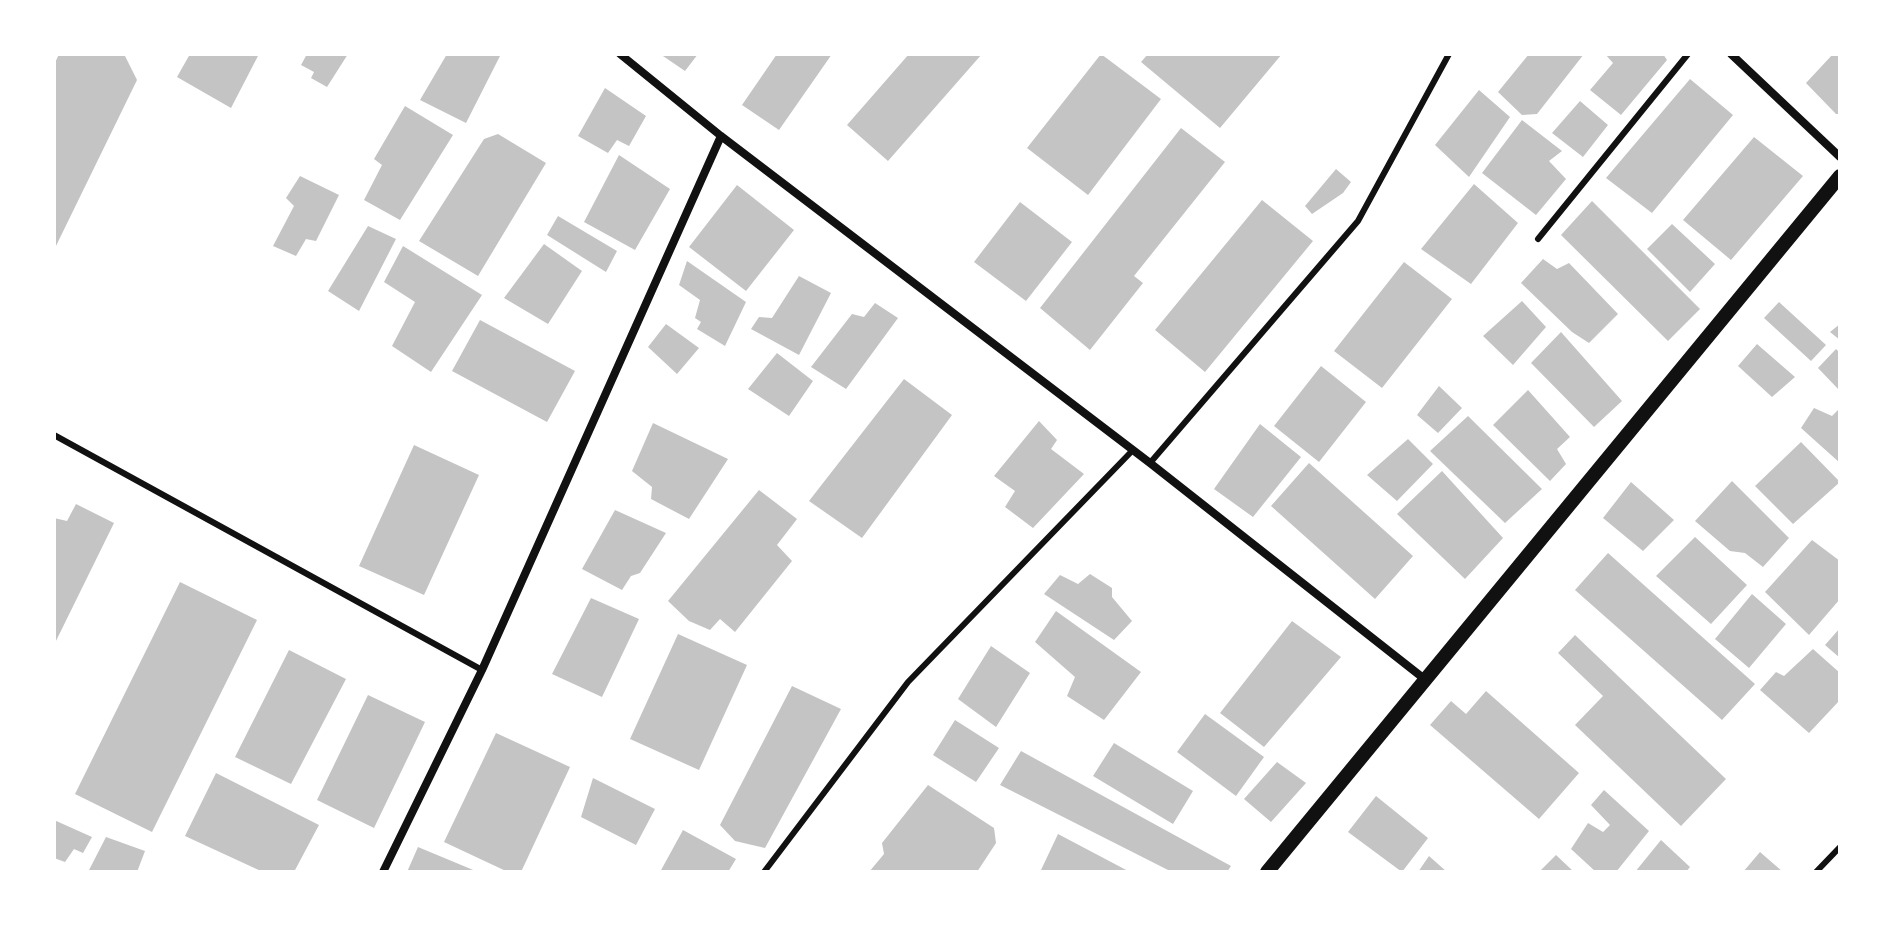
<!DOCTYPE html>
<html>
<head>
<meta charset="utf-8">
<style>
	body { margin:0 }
	#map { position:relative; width:1894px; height:926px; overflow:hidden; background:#fff; font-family:Overpass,sans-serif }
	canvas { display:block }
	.frame { position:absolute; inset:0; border:56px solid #fff; pointer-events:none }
</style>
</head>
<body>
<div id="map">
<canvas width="1894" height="926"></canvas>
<div class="frame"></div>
</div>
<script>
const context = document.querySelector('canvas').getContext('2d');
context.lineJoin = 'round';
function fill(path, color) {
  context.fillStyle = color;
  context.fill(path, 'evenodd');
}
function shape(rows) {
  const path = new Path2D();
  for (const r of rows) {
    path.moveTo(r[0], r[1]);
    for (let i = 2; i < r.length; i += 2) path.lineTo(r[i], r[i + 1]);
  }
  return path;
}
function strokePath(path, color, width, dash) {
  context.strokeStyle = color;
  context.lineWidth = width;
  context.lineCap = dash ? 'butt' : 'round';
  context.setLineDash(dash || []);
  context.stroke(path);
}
const building = shape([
	[59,54,124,54,137,80,54,250,54,65],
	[190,54,259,54,231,108,177,77],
	[307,54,348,54,327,87,311,78,314,72,301,65],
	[447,54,501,54,466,123,420,100],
	[660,54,698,54,685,71],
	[777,54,832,54,779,130,742,105],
	[909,54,982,54,888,161,847,125],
	[1101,54,1161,99,1088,195,1027,148],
	[1148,54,1282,54,1220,128,1141,62],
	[1529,54,1584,54,1537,114,1522,115,1498,92],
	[1605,54,1663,54,1667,60,1621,115,1590,90,1613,63],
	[1833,54,1840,54,1840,114,1836,114,1806,83],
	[1690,79,1733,115,1652,213,1606,178],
	[605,88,646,116,629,146,617,140,608,153,578,136],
	[1479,90,1510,117,1469,177,1435,145],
	[1580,101,1608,125,1583,157,1552,133],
	[405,106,453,135,400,220,364,200,382,165,374,159],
	[1522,120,1562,151,1549,161,1566,179,1536,215,1482,173],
	[1181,128,1225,162,1134,276,1143,283,1090,350,1040,308],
	[498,134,546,163,478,276,419,241,484,139],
	[1754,137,1803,176,1731,260,1683,220],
	[619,155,670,189,635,250,584,222],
	[1336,169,1351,182,1343,193,1312,214,1305,206],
	[300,176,339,195,316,241,306,239,296,256,273,246,294,206,286,198],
	[1474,184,1518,223,1471,284,1421,249],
	[737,185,794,230,746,291,689,247],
	[1262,200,1313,241,1205,372,1155,330],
	[1592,201,1700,309,1668,341,1561,235],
	[1020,202,1072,242,1026,301,974,262],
	[558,216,617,251,606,272,547,235],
	[1672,224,1715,264,1690,292,1647,249],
	[368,226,396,239,359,311,328,291],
	[544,244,582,271,548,324,504,298],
	[403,246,482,295,431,372,392,346,415,302,384,282],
	[1543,259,1557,269,1569,263,1618,314,1589,343,1572,332,1521,283],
	[687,261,746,302,725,346,697,329,701,322,695,318,700,300,679,285],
	[1404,262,1452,299,1382,388,1334,351],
	[799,276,831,293,799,355,751,329,759,317,772,318],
	[1522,301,1546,327,1513,365,1483,336],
	[1779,302,1826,345,1811,361,1764,318],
	[875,303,898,318,846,389,811,367,852,314,864,317],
	[480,320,575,371,547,422,452,371],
	[666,324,699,348,677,374,648,347],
	[1840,324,1840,340,1830,332],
	[1561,332,1622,401,1594,427,1531,363],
	[1757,344,1795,377,1772,397,1738,366],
	[1836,349,1840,353,1840,391,1818,368],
	[777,353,813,381,789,416,748,389],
	[1321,366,1366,402,1319,462,1274,426],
	[904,379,952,415,862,538,809,501],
	[1439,386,1462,408,1438,433,1417,415],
	[1528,390,1570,437,1557,449,1566,464,1550,481,1493,425],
	[1814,408,1832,416,1840,408,1840,463,1801,428],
	[1468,416,1542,489,1505,523,1430,451],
	[1039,421,1057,440,1051,449,1084,474,1033,528,1005,507,1015,491,994,476],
	[653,423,728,459,689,519,651,499,652,487,632,471],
	[1260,424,1301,457,1253,517,1214,489],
	[1408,439,1433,464,1397,501,1367,475],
	[1801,442,1840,482,1793,524,1755,486],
	[414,445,479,475,424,595,359,566],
	[1309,463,1413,556,1375,599,1271,506],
	[1442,471,1503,538,1465,579,1397,514],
	[1732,481,1789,538,1763,567,1745,553,1730,551,1695,521],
	[1631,482,1674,520,1643,551,1603,518],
	[759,490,797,519,777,545,792,561,735,632,720,619,710,630,689,621,668,601],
	[76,504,114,523,54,645,54,518,67,521],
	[615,510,666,533,640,573,631,576,622,590,582,569],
	[1695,537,1747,585,1711,624,1656,576],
	[1812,540,1840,561,1840,599,1809,635,1765,592],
	[1608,553,1755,684,1722,720,1575,590],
	[1090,574,1112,588,1112,597,1132,621,1114,640,1044,594,1060,575,1078,584],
	[180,582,257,620,152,832,75,794],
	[1752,594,1786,624,1749,668,1715,639],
	[591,598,639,619,602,697,552,674],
	[1056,611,1141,672,1104,720,1067,696,1075,677,1035,642],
	[1292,621,1341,657,1264,747,1220,713],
	[1840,628,1840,658,1825,645],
	[678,634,747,665,699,770,630,739],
	[1575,635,1726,779,1681,826,1575,725,1603,696,1558,653],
	[991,646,1030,673,996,727,958,699],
	[1813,649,1840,673,1840,700,1809,733,1760,690,1776,672,1784,676],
	[289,650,346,679,291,784,235,757],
	[792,686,841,709,765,848,735,841,720,825],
	[1486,691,1579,773,1539,819,1430,725,1451,701,1466,714],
	[368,695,425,722,374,828,317,800],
	[1205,714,1264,757,1236,796,1177,752],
	[955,720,999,748,976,782,933,755],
	[496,733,570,767,521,872,508,872,444,842],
	[1114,743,1193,791,1173,824,1093,776],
	[1021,751,1231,866,1227,872,1172,872,1000,785],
	[1277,762,1306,783,1271,822,1244,799],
	[216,773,319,825,294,872,263,872,185,836],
	[593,778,655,809,636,845,581,817],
	[928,785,994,828,996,843,977,872,869,872,884,854,882,843],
	[1604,790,1649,831,1616,872,1596,872,1571,849,1588,823,1603,832,1610,825,1591,805],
	[1376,796,1428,838,1402,872,1348,832],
	[54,820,92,837,83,853,74,849,65,862,54,858],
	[683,830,736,859,728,872,660,872],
	[1058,834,1130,872,1044,872,1041,870],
	[106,837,145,851,137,872,88,872],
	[1661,840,1690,867,1686,872,1635,872],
	[418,847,478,872,407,872],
	[1760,852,1783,872,1743,872],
	[1556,855,1574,872,1539,872],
	[1429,856,1447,872,1418,872]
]);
const service = shape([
	[1538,239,1688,54],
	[54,435,482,670],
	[1150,463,1358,221,1449,54],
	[764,872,908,682,1132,451],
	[1816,872,1840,847]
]);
const minor = shape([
	[620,54,721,136,1150,463,1427,681],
	[1731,54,1840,157],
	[383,872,482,670,721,136]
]);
const tertiary = shape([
	[1267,872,1840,176]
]);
fill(building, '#c4c4c4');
strokePath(service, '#111', 6);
strokePath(minor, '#111', 8);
strokePath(tertiary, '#111', 14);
</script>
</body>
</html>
